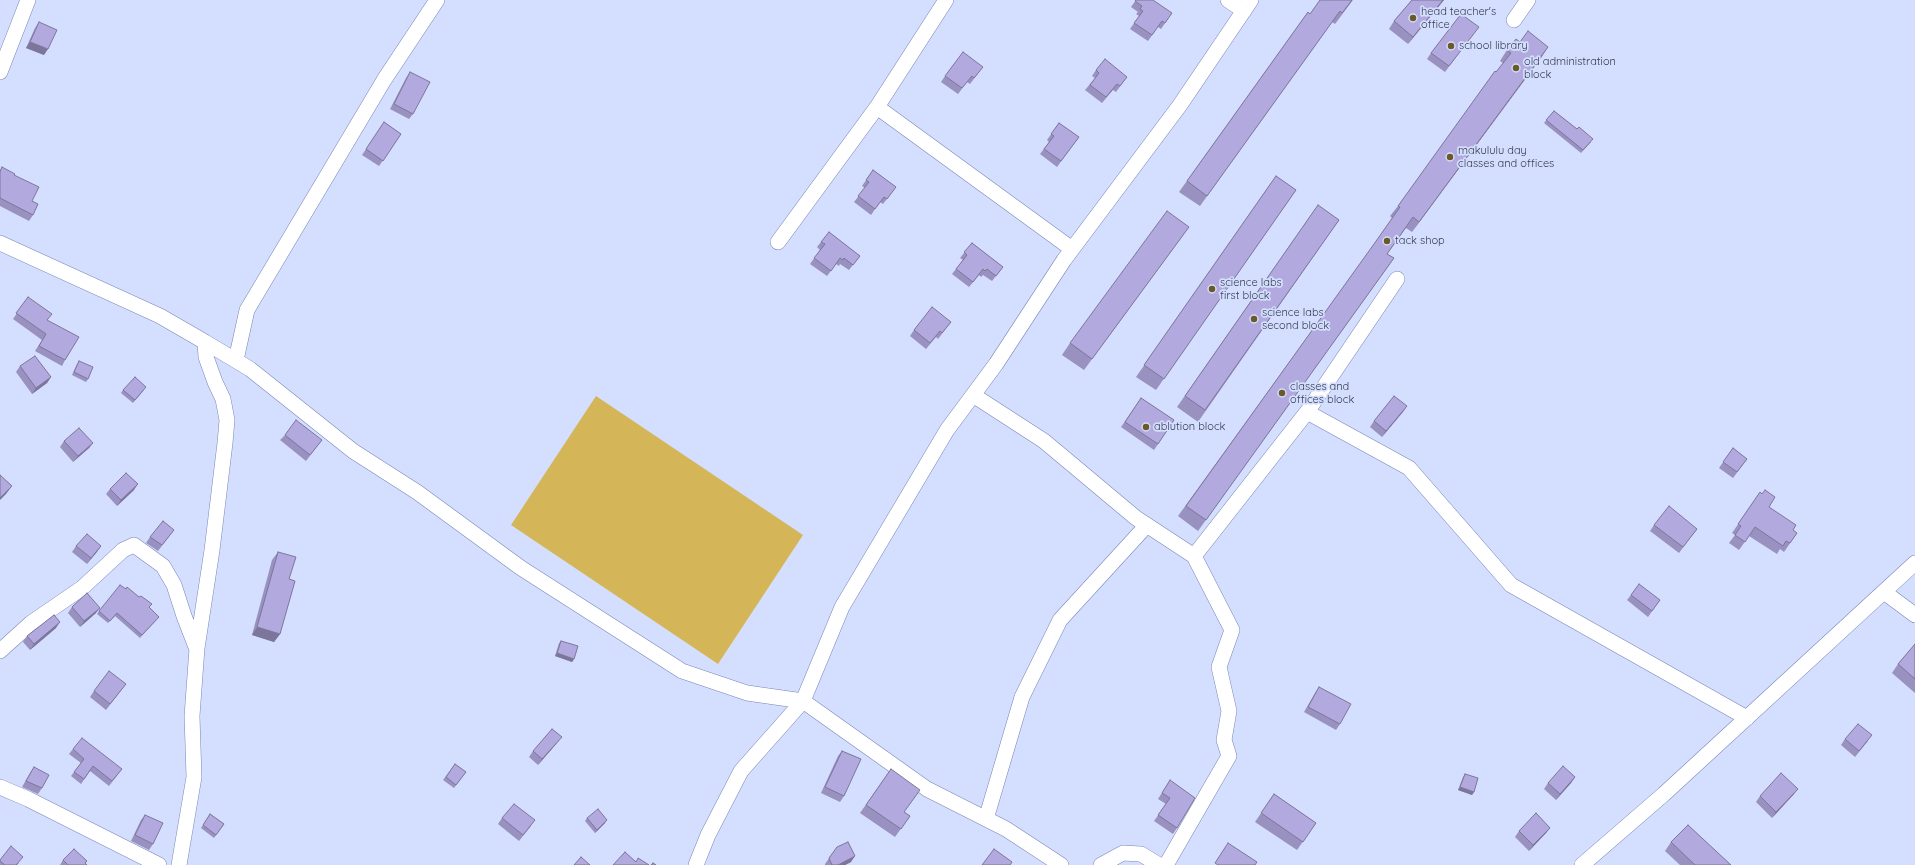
<!DOCTYPE html>
<html>
<head>
<meta charset="utf-8">
<style>
	body { margin:0 }
	canvas { display:block; background:#d4defe }
</style>
</head>
<body>
<canvas width="1915" height="865"></canvas>
<script>
const context = document.querySelector('canvas').getContext('2d');
context.lineJoin = 'round';
function fill(path, color) {
  context.fillStyle = color;
  context.fill(path, 'evenodd');
}
function shape(rows) {
  const path = new Path2D();
  for (const r of rows) {
    path.moveTo(r[0], r[1]);
    for (let i = 2; i < r.length; i += 2) path.lineTo(r[i], r[i + 1]);
  }
  return path;
}
function strokePath(path, color, width, dash) {
  context.strokeStyle = color;
  context.lineWidth = width;
  context.lineCap = dash ? 'butt' : 'round';
  context.setLineDash(dash || []);
  context.stroke(path);
}
function write(font, color, halo, rows, align = 'center') {
  context.font = font + ' Quicksand,sans-serif';
  context.lineWidth = 3.5;
  context.setLineDash([]);
  context.textBaseline = 'middle';
  context.strokeStyle = halo;
  context.fillStyle = color;
  for (const [text, x, y, turn = 0] of rows) {
    context.save();
    context.translate(x, y);
    context.rotate((+turn || 0) * Math.PI / 180);
    context.textAlign = isNaN(turn) ? turn : align;
    if (halo) context.strokeText(text, 0, 0);
    context.fillText(text, 0, 0);
    context.restore();
  }
}
const green = shape([
	[596,396,803,535,718,664,511,525]
]);
const minor = shape([
	[946,0,877,107,1072,249],
	[1228,0,1244,11],
	[1514,20,1528,0],
	[0,72,28,0],
	[778,242,877,107],
	[0,243,160,316,205,342,206,357,215,382,223,399,227,420,225,443,212,550,197,648,192,716,194,777,179,865],
	[1397,279,1307,412,1409,468,1511,585,1747,718],
	[205,342,250,369,353,451,417,492,521,568,682,671,747,693,803,701,927,789,1006,829,1061,865],
	[236,360,247,310,384,80,437,0],
	[973,395,1044,441,1136,518,1194,556],
	[1884,592,1915,615],
	[0,651,31,623,82,588,123,550,134,545,163,566,174,585,184,616,196,647],
	[0,787,28,799,159,865],
	[986,819,1022,697,1060,620,1147,525],
	[696,865,708,835,741,771,803,701,842,607,947,430,996,364,1064,260,1180,105,1251,0],
	[1101,865,1123,853,1141,854,1159,865],
	[1166,865,1229,756,1224,740,1229,711,1219,667,1232,630,1194,556,1307,412],
	[1582,865,1664,794,1915,563]
]);
const wall = shape([
	[1136,0,1172,13,1161,29,1158,27,1148,41,1130,29,1139,16,1136,14,1138,12,1131,7],
	[1353,0,1335,24,1332,22,1200,206,1179,192,1308,12,1310,14],
	[1412,0,1444,0,1408,44,1389,29,1394,21],
	[39,22,44,55,26,48,35,28],
	[1474,33,1445,72,1427,59,1431,53],
	[1520,42,1548,47,1412,232,1406,228,1387,254,1394,258,1198,531,1178,516,1374,245,1392,218,1390,216,1398,206,1503,63,1500,61,1507,50],
	[983,67,970,84,967,82,958,94,941,82,945,76],
	[1096,70,1127,77,1116,92,1113,90,1102,103,1085,90,1095,78,1092,76],
	[410,72,413,114,409,119,390,109,406,78],
	[1554,111,1577,129,1591,142,1581,153,1544,123],
	[384,122,401,134,379,166,362,155],
	[1059,123,1079,137,1057,167,1040,154,1049,142,1047,140],
	[2,167,14,175,32,201,33,215,29,221,0,206,0,170],
	[873,170,896,187,883,204,880,202,871,215,854,202,865,188,862,186],
	[1276,176,1296,190,1156,390,1136,377],
	[1318,205,1339,220,1198,422,1177,407],
	[829,232,860,256,849,270,840,264,839,266,836,264,827,276,810,264,820,250,817,247],
	[1181,238,1084,370,1062,355,1070,343],
	[972,243,1003,267,992,281,983,275,981,277,979,275,969,287,952,274,963,260,960,258],
	[28,297,47,320,65,360,62,366,35,351,42,340,13,319],
	[951,322,938,339,936,337,926,349,910,336,914,330],
	[79,361,88,379,86,382,72,375,77,364],
	[20,366,51,377,47,383,32,394,16,372],
	[123,390,144,390,133,403,121,393],
	[1141,398,1174,420,1154,450,1121,427],
	[1407,406,1382,437,1370,427,1374,421],
	[285,435,322,440,306,461,280,440],
	[64,441,93,443,89,448,73,462,60,447],
	[1733,448,1747,459,1733,478,1719,468],
	[110,489,134,490,117,506,106,494],
	[1754,501,1769,507,1793,530,1797,533,1784,552,1780,549,1777,554,1749,536,1739,550,1729,543,1735,535,1732,533],
	[1654,525,1697,529,1679,553,1650,531],
	[174,530,158,551,146,543,150,537],
	[76,546,101,546,87,564,72,552],
	[278,552,289,579,280,634,274,642,252,635,272,560],
	[1631,595,1660,600,1648,617,1627,600],
	[72,607,96,613,80,627,68,613],
	[149,608,159,617,140,638,115,616,108,623,97,614,99,611],
	[56,628,30,650,23,642,27,636],
	[561,641,574,659,572,662,555,656,559,643],
	[1915,645,1915,693,1892,673,1898,664],
	[126,684,106,710,90,697,94,691],
	[1319,687,1340,724,1336,730,1304,712,1315,693],
	[1845,739,1868,741,1855,757,1841,745],
	[557,743,538,765,529,757,533,751],
	[73,749,122,769,109,786,90,771,81,784,71,776,81,763,69,754],
	[842,751,844,796,840,802,821,793,838,756],
	[455,764,466,772,454,788,443,780],
	[34,767,42,788,38,794,22,787,30,773],
	[891,769,904,812,910,816,895,837,860,813],
	[1465,774,1474,792,1472,795,1458,790,1463,777],
	[1575,777,1571,783,1556,800,1544,789,1548,783],
	[1170,780,1177,828,1173,834,1154,821,1166,804,1158,799],
	[1274,794,1316,823,1297,850,1255,822],
	[1794,794,1772,818,1756,802,1760,796],
	[210,814,224,824,214,838,201,828],
	[145,815,153,844,149,850,131,841,141,820],
	[502,818,531,826,519,841,498,824],
	[587,818,605,823,595,833,585,821],
	[1550,828,1546,833,1529,851,1515,837,1519,831],
	[1671,842,1731,865,1680,865,1665,851],
	[837,847,851,862,845,865,825,865,825,864],
	[0,860,19,863,17,865,0,865],
	[63,860,85,863,87,865,60,865]
]);
const shadedWall = shape([
	[1443,0,1444,0,1408,44,1413,37],
	[30,42,48,49,44,55,26,48],
	[1548,47,1541,58,1412,232,1419,222],
	[51,377,47,383,32,394,36,388],
	[1407,406,1403,412,1382,437,1386,431],
	[93,443,89,448,73,462,78,456],
	[138,484,134,490,117,506,121,500],
	[12,486,6,494,0,500,0,498],
	[101,546,97,552,87,564,91,558],
	[100,608,96,613,80,627,84,621],
	[60,622,56,628,30,650,34,644],
	[257,627,280,634,274,642,252,635],
	[557,653,574,659,572,662,555,656],
	[562,737,557,743,538,765,542,759],
	[1575,777,1571,783,1556,800,1560,794],
	[1460,787,1474,792,1472,795,1458,790],
	[1798,789,1794,794,1772,818,1776,812],
	[607,820,605,823,595,833,597,830],
	[1550,828,1546,833,1529,851,1533,845],
	[855,856,851,862,845,865,838,865]
]);
const building = shape([
	[1136,0,1153,0,1172,13,1165,23,1162,21,1152,35,1134,23,1143,11,1140,9,1142,6,1135,1,1136,0],
	[1320,0,1352,0,1342,13,1340,11,1207,196,1187,181,1308,12,1310,14,1320,0],
	[1412,0,1443,0,1413,37,1394,21,1412,0],
	[1461,14,1479,27,1449,66,1431,53,1461,14],
	[39,22,57,30,48,49,30,42,39,22],
	[1528,31,1548,47,1419,222,1413,217,1387,254,1394,258,1206,520,1186,506,1374,244,1400,207,1398,206,1495,71,1496,72,1511,53,1507,50,1516,39,1520,42,1528,31],
	[963,52,983,67,974,78,972,76,962,88,945,76,963,52],
	[1105,59,1127,77,1120,86,1117,84,1106,97,1090,85,1099,73,1096,70,1105,59],
	[410,72,430,82,413,114,394,104,410,72],
	[1554,111,1577,129,1579,127,1593,139,1583,150,1546,120,1554,111],
	[384,122,401,134,383,161,366,149,384,122],
	[1059,123,1079,137,1061,161,1044,149,1054,136,1051,134,1059,123],
	[2,167,15,174,14,175,39,187,32,201,38,204,33,215,0,198,0,172,2,167],
	[873,170,896,187,887,199,884,197,875,209,858,196,869,182,866,180,873,170],
	[1276,176,1296,190,1164,379,1144,365,1276,176],
	[1318,205,1339,220,1205,410,1185,396,1318,205],
	[1167,211,1189,227,1092,359,1070,343,1167,211],
	[829,232,860,256,853,265,844,258,843,260,840,258,831,271,814,258,825,244,821,242,829,232],
	[972,243,1003,267,996,276,987,269,985,271,983,269,973,282,956,269,967,255,964,252,972,243],
	[28,297,52,314,47,320,79,337,65,360,39,346,46,334,16,313,28,297],
	[932,307,951,322,942,333,940,331,930,343,914,330,932,307],
	[35,356,51,377,36,388,20,366,35,356],
	[79,361,93,367,88,379,74,372,79,361],
	[135,377,146,387,135,400,123,390,135,377],
	[1394,396,1407,406,1386,431,1374,421,1394,396],
	[1141,398,1174,420,1158,444,1125,422,1141,398],
	[296,420,322,440,310,455,285,435,296,420],
	[79,428,93,443,78,456,64,441,79,428],
	[1733,448,1747,459,1737,472,1723,462,1733,448],
	[126,473,138,484,121,500,110,489,126,473],
	[0,475,12,486,0,498,0,475],
	[1765,490,1775,497,1769,507,1796,525,1793,530,1797,533,1790,543,1786,541,1783,546,1755,527,1745,542,1735,535,1741,526,1738,524,1760,492,1762,494,1765,490],
	[1669,506,1697,529,1683,547,1654,525,1669,506],
	[163,521,174,530,162,545,150,537,163,521],
	[87,534,101,546,91,558,76,546,87,534],
	[278,552,296,557,289,579,295,581,280,634,257,627,278,552],
	[1639,584,1660,600,1652,611,1631,595,1639,584],
	[120,585,126,589,127,587,139,597,141,596,152,604,149,607,159,617,142,635,117,613,110,621,99,611,120,585],
	[87,593,100,608,84,621,72,607,87,593],
	[54,615,60,622,34,644,27,636,54,615],
	[561,641,578,646,574,659,557,653,561,641],
	[1915,644,1915,679,1898,664,1915,644],
	[109,671,126,684,110,704,94,691,109,671],
	[1319,687,1351,704,1340,724,1308,707,1319,687],
	[1858,724,1872,735,1859,751,1845,739,1858,724],
	[552,729,562,737,542,759,533,751,552,729],
	[82,738,122,769,112,781,93,766,84,779,74,772,84,759,73,749,82,738],
	[842,751,861,759,844,796,825,787,842,751],
	[455,764,466,772,456,785,446,777,455,764],
	[1563,766,1575,777,1560,794,1548,783,1563,766],
	[34,767,49,775,42,788,26,781,34,767],
	[891,769,920,790,904,812,910,816,901,829,866,805,891,769],
	[1781,773,1798,789,1776,812,1760,796,1781,773],
	[1465,774,1478,778,1474,792,1460,787,1465,774],
	[1170,780,1195,798,1177,828,1158,815,1170,798,1162,793,1170,780],
	[1274,794,1316,823,1303,842,1261,813,1274,794],
	[514,804,535,820,523,835,502,818,514,804],
	[598,809,607,820,597,830,587,818,598,809],
	[1536,813,1550,828,1533,845,1519,831,1536,813],
	[210,814,224,824,216,835,203,825,210,814],
	[145,815,163,823,153,844,135,835,145,815],
	[1688,825,1731,865,1695,865,1671,842,1688,825],
	[848,842,855,856,838,865,832,865,829,858,837,847,848,842],
	[1228,843,1257,862,1255,865,1218,865,1215,863,1228,843],
	[11,846,23,857,16,865,5,865,0,861,0,860,11,846],
	[74,849,87,861,85,863,87,865,68,865,63,860,74,849],
	[994,849,1012,862,1010,865,982,865,994,849],
	[625,852,636,862,638,858,649,865,613,865,625,852],
	[581,857,590,865,574,865,581,857],
	[653,863,656,865,651,865,653,863]
]);
const markers = [
	[1413,18,4,"#6a5a28"],
	[1451,46,4,"#6a5a28"],
	[1516,68,4,"#6a5a28"],
	[1450,157,4,"#6a5a28"],
	[1387,241,4,"#6a5a28"],
	[1212,289,4,"#6a5a28"],
	[1254,319,4,"#6a5a28"],
	[1282,393,4,"#6a5a28"],
	[1146,427,4,"#6a5a28"]
];
const poiNames = [
	["head teacher's",1421,12],
	["office",1421,25],
	["school library",1459,46],
	["old administration",1524,62],
	["block",1524,75],
	["makululu day",1458,151],
	["classes and offices",1458,164],
	["tack shop",1395,241],
	["science labs",1220,283],
	["first block",1220,296],
	["science labs",1262,313],
	["second block",1262,326],
	["classes and",1290,387],
	["offices block",1290,400],
	["ablution block",1154,427]
];
fill(green, '#d4b658');
strokePath(minor, '#7886b7', 16);
strokePath(minor, '#fff', 15);
fill(wall, '#9991bf');
fill(shadedWall, '#7d769b');
fill(building, '#b2a9de');
strokePath(building, '#7d769b', 1);
for (const [x, y, r, color] of markers) {
  const dot = new Path2D();
  dot.arc(x, y, r, 0, 2 * Math.PI);
  context.fillStyle = color;
  context.fill(dot);
  strokePath(dot, '#d4defe', 1.5);
}
write('11px', '#33394e', '#d4defe', poiNames, 'left');
</script>
</body>
</html>
